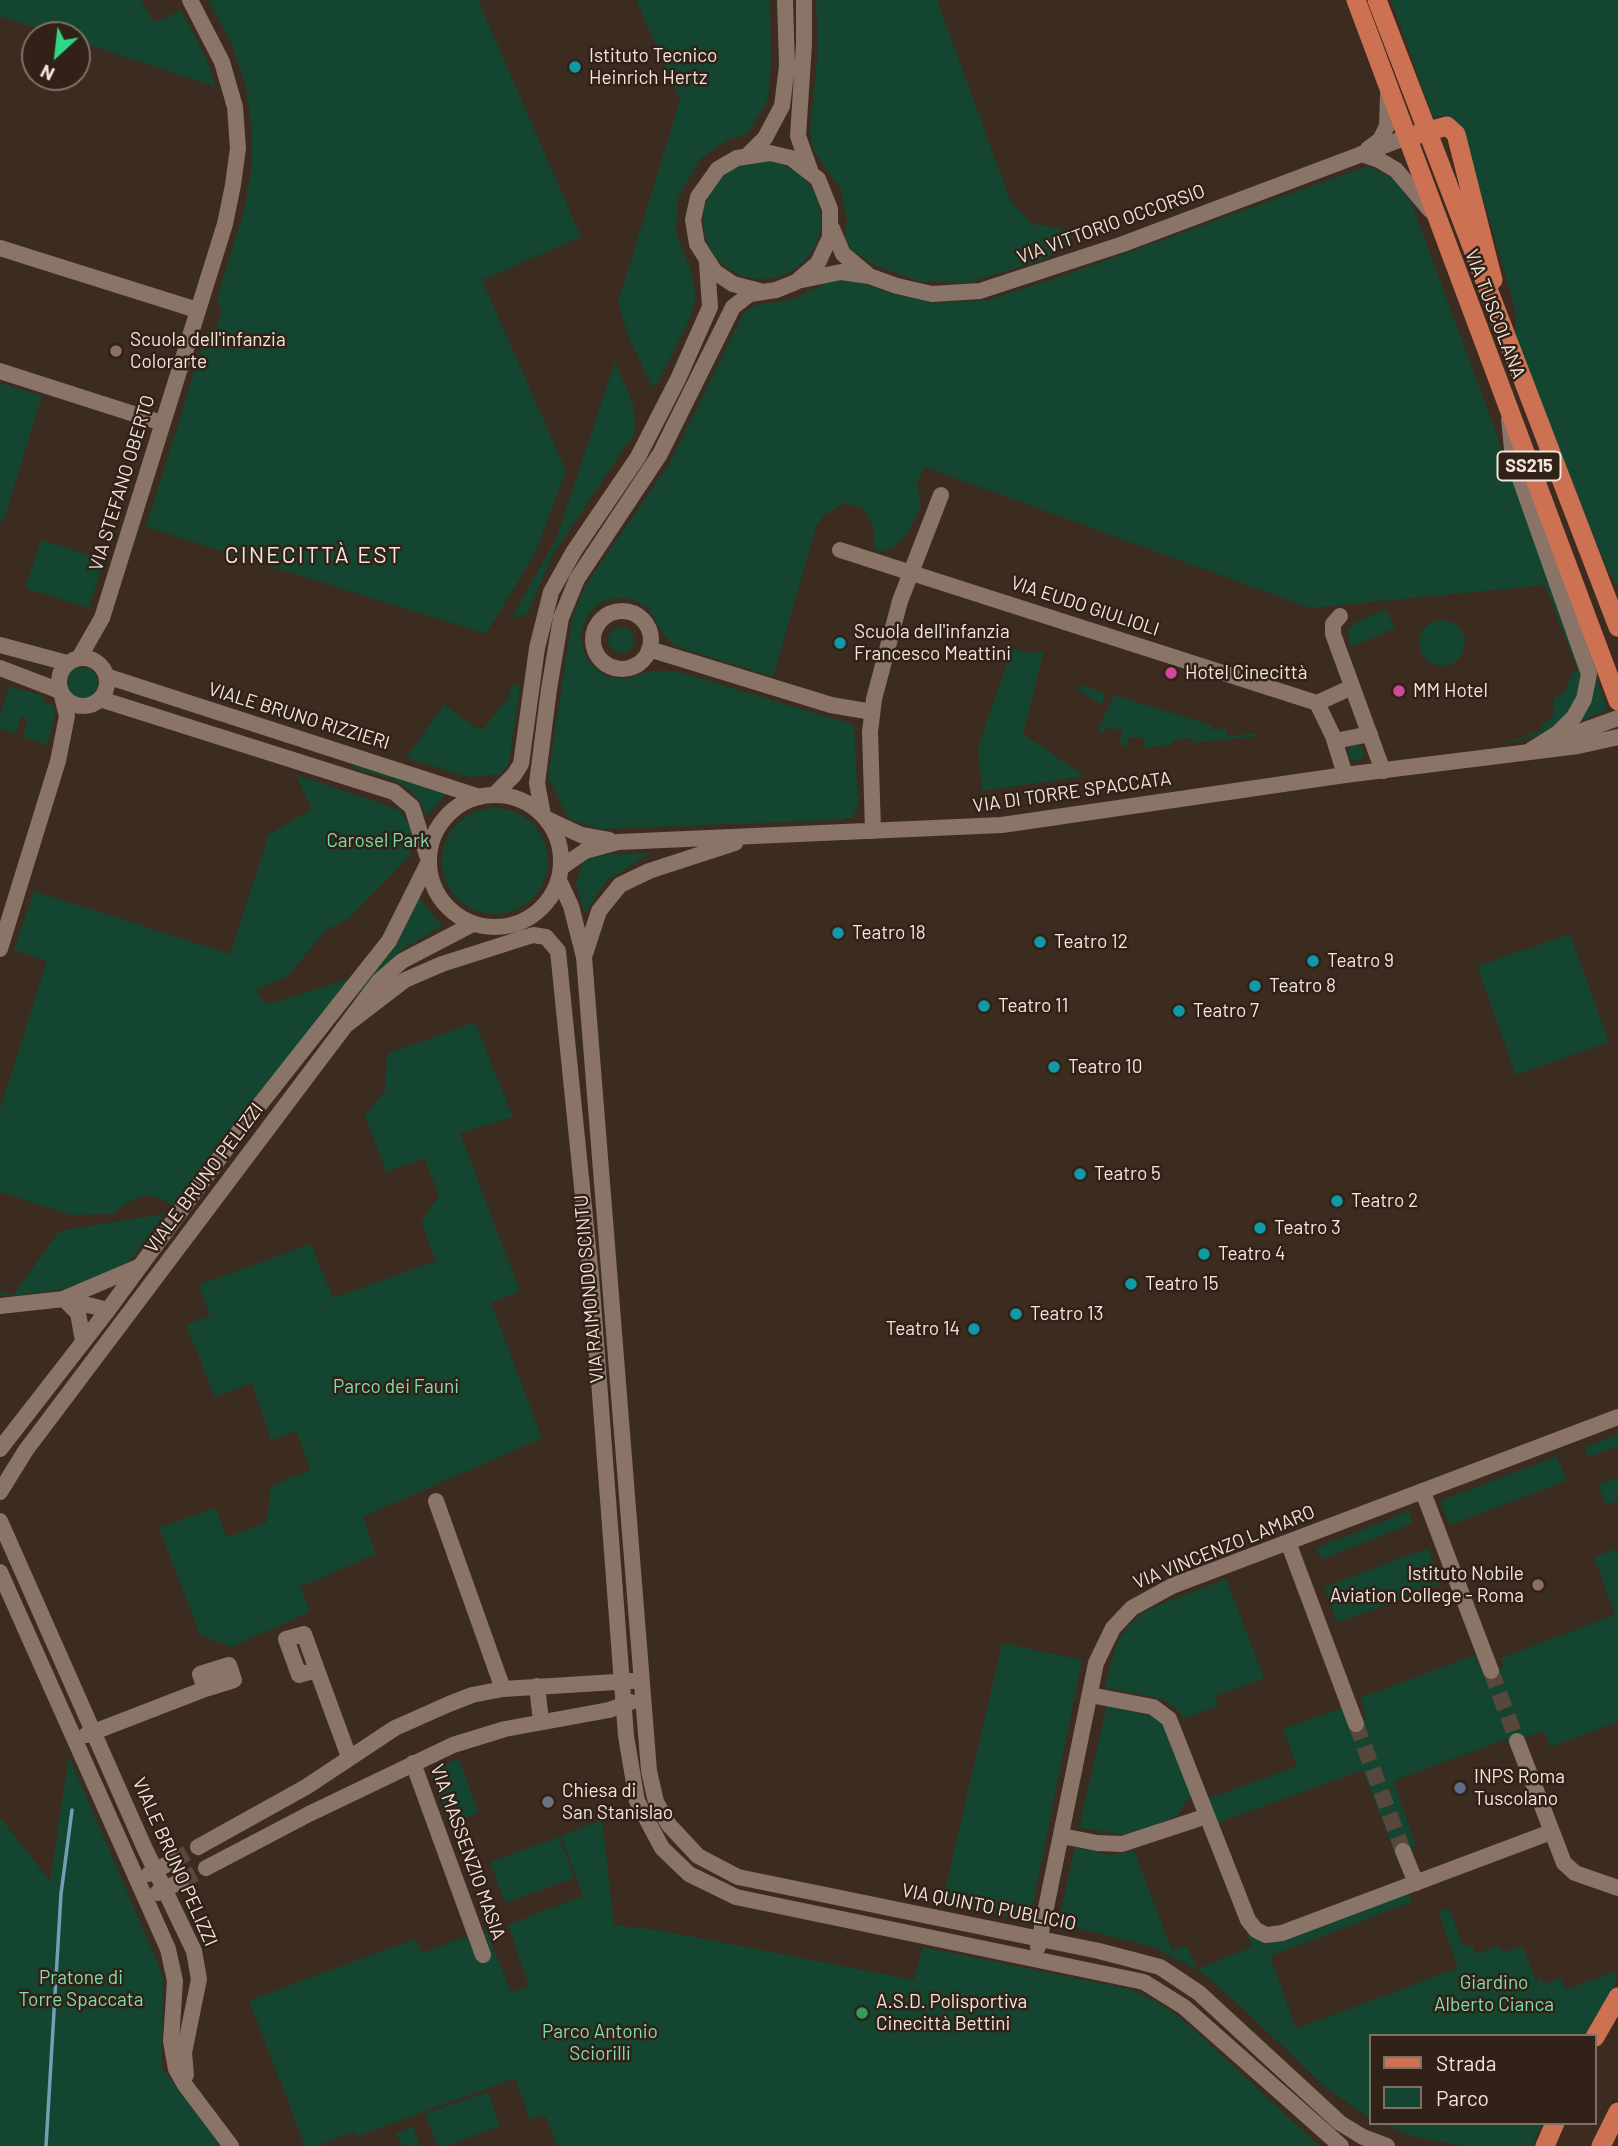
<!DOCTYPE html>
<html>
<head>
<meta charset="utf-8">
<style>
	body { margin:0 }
	#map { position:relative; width:1618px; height:2146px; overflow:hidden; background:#3c2b1f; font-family:Barlow,sans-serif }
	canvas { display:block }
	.legend { position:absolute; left:1369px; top:2034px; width:228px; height:91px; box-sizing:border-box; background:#322116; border:2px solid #7e7066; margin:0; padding:9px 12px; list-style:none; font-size:21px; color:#f1e6de }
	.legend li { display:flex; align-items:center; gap:14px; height:35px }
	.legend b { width:35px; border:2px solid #7e7066 }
	.north { position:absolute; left:21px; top:21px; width:70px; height:70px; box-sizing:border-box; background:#322116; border:2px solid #7e7066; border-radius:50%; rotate:207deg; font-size:19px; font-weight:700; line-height:28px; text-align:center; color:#f1e6de }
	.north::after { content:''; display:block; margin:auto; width:24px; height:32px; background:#2ed883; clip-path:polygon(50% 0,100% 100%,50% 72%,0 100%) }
</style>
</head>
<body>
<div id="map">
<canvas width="1618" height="2146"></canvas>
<ul class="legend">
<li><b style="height:9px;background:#cc7151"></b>Strada</li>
<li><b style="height:19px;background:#144530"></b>Parco</li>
</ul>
<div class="north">N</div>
</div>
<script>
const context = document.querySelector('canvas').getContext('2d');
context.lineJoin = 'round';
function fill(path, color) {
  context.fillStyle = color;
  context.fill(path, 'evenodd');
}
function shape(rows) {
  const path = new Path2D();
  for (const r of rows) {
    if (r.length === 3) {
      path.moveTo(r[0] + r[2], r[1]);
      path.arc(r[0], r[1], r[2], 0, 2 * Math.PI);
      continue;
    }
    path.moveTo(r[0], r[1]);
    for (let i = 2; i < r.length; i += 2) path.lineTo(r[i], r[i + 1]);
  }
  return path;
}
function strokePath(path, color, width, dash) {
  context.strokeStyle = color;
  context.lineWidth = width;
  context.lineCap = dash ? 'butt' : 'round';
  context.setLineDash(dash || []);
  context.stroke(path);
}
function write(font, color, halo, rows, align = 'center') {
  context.font = font + ' Barlow,sans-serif';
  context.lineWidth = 5;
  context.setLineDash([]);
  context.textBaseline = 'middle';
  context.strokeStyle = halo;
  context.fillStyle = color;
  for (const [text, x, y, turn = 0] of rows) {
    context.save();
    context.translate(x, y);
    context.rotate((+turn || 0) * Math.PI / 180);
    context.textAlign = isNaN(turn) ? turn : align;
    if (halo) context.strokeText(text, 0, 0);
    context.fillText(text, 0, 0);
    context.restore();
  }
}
const green = shape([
	[0,0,141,0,154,23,181,10,207,60,216,87,77,41,77,35,57,35,0,16],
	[208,0,478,0,581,237,482,280,566,471,534,555,486,634,146,527,207,331,215,329,222,313,217,298,245,207,252,165,252,131,246,87,231,43],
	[636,0,770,0,771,63,768,99,748,133,724,142,700,159,678,198,676,232,692,274,696,296,690,318,658,383,652,387,628,335,618,302,680,100],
	[816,0,937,0,1010,200,1032,224,1069,230,1072,239,1046,259,967,283,918,281,872,264,851,250,845,238,847,219,841,190,814,151,810,133,818,48],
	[1391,0,1618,0,1618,587,1606,567,1516,341,1515,309,1487,211,1456,123,1442,116,1433,117],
	[762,220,59],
	[1367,166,1395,179,1412,204,1580,662,1582,685,1568,717,1542,735,1494,746,1543,730,1541,725,1554,715,1554,698,1562,694,1571,678,1570,674,1578,671,1545,585,1310,608,925,467,917,481,921,507,905,537,894,548,879,552,874,548,873,528,864,509,845,503,823,516,816,527,773,677,675,646,661,631,649,609,632,599,616,598,599,603,587,615,580,637,587,661,607,677,627,679,649,671,676,671,854,725,858,805,853,817,838,820,600,829,569,819,548,777,572,619,585,586,669,464,744,312,755,305,791,300,837,278,849,278,893,294,936,303,987,300,1059,277],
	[615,361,634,406,635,432,552,556,528,613,511,619,557,537],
	[0,383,42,396,3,523,0,522],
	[41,540,104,560,89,608,25,588],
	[1386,609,1395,628,1350,648,1348,630,1354,623],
	[1442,643,23],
	[621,640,13],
	[1012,648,1027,653,1044,651,1023,734,1085,776,982,791,978,747],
	[82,683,16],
	[1594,669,1607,709,1580,722,1579,721],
	[511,684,520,687,509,763,500,774,468,777,406,758,444,704,476,728,483,729,509,697],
	[1081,685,1105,693,1102,705,1078,690],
	[9,686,44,696,43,702,53,705,56,712,47,745,23,737,28,719,21,717,16,734,0,729,0,717],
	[1114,695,1211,725,1211,730,1226,728,1227,736,1258,733,1258,736,1193,743,1192,738,1173,740,1173,744,1145,748,1143,737,1128,738,1128,746,1125,746,1119,743,1123,732,1118,728,1115,731,1107,726,1103,733,1098,730],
	[1356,753,8],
	[352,764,447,793,426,816,420,801,410,790,389,778,353,768],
	[295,774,399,810,412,828,411,853,400,866,349,918,326,930,287,977,256,990,265,1005,349,979,173,1206,158,1197,145,1196,135,1198,112,1214,71,1215,0,1192,0,1109,47,961,14,950,34,891,230,954,269,834,308,812,311,806],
	[495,861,53],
	[651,853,606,881,585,914,576,885,582,860,596,855],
	[418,896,442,926,401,950,358,995,357,992,396,946],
	[1570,934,1609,1042,1516,1075,1477,966],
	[475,1022,513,1117,460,1133,520,1291,491,1303,542,1438,363,1517,376,1554,300,1587,310,1612,231,1647,200,1635,159,1528,215,1508,227,1537,267,1522,271,1486,311,1470,296,1431,271,1440,252,1383,215,1397,186,1325,210,1316,198,1285,311,1244,333,1298,436,1261,421,1222,439,1196,424,1158,386,1172,365,1116,385,1091,387,1054],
	[164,1214,132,1259,116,1270,62,1290,13,1296,0,1296,0,1292,13,1295,59,1231],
	[1618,1434,1618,1446,1588,1457,1585,1447],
	[1557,1456,1566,1481,1450,1525,1440,1501],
	[1618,1477,1618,1501,1606,1505,1598,1485],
	[1409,1511,1413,1523,1321,1560,1316,1548],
	[1428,1548,1441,1584,1337,1623,1324,1587],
	[1615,1549,1618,1556,1618,1722,1550,1747,1544,1731,1508,1744,1506,1739,1393,1781,1416,1846,1395,1854,1363,1770,1217,1823,1208,1799,1297,1766,1283,1729,1344,1707,1351,1726,1367,1719,1360,1698,1475,1655,1484,1674,1504,1666,1501,1658,1615,1615,1594,1557],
	[1226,1579,1264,1678,1215,1696,1218,1706,1183,1719,1177,1709,1162,1699,1104,1687,1117,1643,1130,1624,1146,1610],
	[1002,1643,1082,1660,1032,1909,1025,1918,1017,1919,942,1903],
	[1107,1705,1160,1719,1193,1796,1184,1803,1178,1816,1128,1835,1079,1828],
	[69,1756,163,1976,162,2068,222,2146,0,2146,0,1817,50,1881],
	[459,1759,479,1813,449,1824,429,1770],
	[602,1819,614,1925,658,1930,914,1980,922,1947,1129,1989,1158,2002,1182,2019,1320,2146,557,2146,545,2115,530,2120,515,2078,356,2137,353,2132,317,2146,305,2146,249,2000,415,1939,422,1953,486,1929,511,1992,529,1986,508,1925,583,1896,561,1836],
	[559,1837,574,1878,505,1903,490,1862],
	[1075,1847,1110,1855,1134,1851,1172,1950,1187,1946,1197,1969,1252,1947,1244,1926,1256,1935,1408,1892,1412,1902,1270,1956,1296,2029,1458,1968,1438,1912,1449,1908,1464,1947,1472,1945,1476,1954,1499,1945,1502,1953,1522,1945,1536,1980,1541,1978,1544,1984,1561,1978,1566,1990,1615,1971,1617,1980,1585,2036,1371,2036,1371,2119,1326,2088,1237,2003,1201,1972,1153,1947,1072,1927,1064,1922,1060,1915],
	[488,2092,500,2126,446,2146,437,2146,425,2114],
	[1381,2123,1543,2123,1532,2146,1465,2146,1411,2136],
	[413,2127,420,2146,402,2146,396,2133]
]);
const stream = shape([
	[46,2146,61,1894,72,1810]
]);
const minorTunnel = shape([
	[1491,1671,1517,1741],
	[1356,1724,1403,1851],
	[173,1861,198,1847],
	[181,1881,206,1868]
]);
const minor = shape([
	[804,0,804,44,798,136,810,170],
	[1368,149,1380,140,1387,126,1388,95],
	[749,154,765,138,782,106,787,66,785,0],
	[1361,154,1379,160,1396,170,1430,210],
	[832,228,843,254,867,274],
	[0,248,197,310],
	[802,280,841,272,869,276,897,286,932,294,980,291,1123,244,1407,137],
	[0,371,162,423],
	[1509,419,1513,459,1589,674,1584,699,1574,717,1558,733,1531,750],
	[840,550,1317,703],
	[622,640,29],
	[1340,616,1333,624,1333,634,1383,771],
	[0,645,67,663],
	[649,649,831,705,872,712],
	[83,682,24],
	[79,658,102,618,225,224,233,185,238,148,235,107,222,62,190,0],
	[0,668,60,691],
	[106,676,480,797],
	[100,699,394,792,412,807,427,855],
	[1317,703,1333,736,1345,775],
	[1317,703,1352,687],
	[1335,741,1370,734],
	[1554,741,1618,718],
	[495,861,66],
	[494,795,514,775,521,764,537,648,551,592,574,551,638,457,678,379,710,307,707,263],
	[543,815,537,783,549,689,561,618,577,579,660,454,733,307,750,294,776,290,796,282,818,263,830,237,830,209,818,179,791,158,770,153,737,158,718,169,698,197,693,220,697,244,715,272,733,284,760,291],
	[545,818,581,835,609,840],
	[873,831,870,732,874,699,900,601,941,495],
	[562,867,585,851,618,842,1002,825,1345,775,1578,746,1618,737],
	[559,880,571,906,584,957,649,1771,656,1802,669,1825,698,1856,738,1877,1099,1951,1160,1967,1199,1993,1340,2123,1363,2137,1387,2146],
	[0,949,58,761,67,716,62,696],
	[585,954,599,911,620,885,649,871,735,843],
	[345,1026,405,980,442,964,533,935,546,937,558,951,591,1276,626,1736,637,1801,662,1848,689,1874,736,1897,1144,1982,1184,2007,1341,2146],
	[65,1298,138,1267],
	[64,1299,78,1313,83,1341],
	[0,1306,64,1299,108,1310],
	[0,1449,108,1310,246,1122,389,941,429,861],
	[0,1492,26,1450,379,981,402,961,473,924],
	[1423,1492,1491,1671],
	[436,1501,503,1689],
	[0,1521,145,1849,194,1951,199,1979,184,2053,186,2075],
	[1288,1542,1356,1724],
	[0,1572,168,1949,175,1981,171,2041,176,2069,185,2085,231,2146],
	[229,1665,234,1680,205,1689,200,1674,229,1665],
	[317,1670,299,1675,286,1639,304,1634,317,1670,349,1757],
	[537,1686,541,1721],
	[1090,1695,1153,1707,1169,1719,1248,1920,1256,1930,1266,1935,1282,1933,1551,1832],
	[86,1735,205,1689],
	[1517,1741,1564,1863,1575,1873,1618,1888],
	[413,1763,483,1955],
	[1062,1836,1097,1843,1122,1844,1207,1816],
	[198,1847,306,1787,395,1728,449,1704,472,1695,503,1689,632,1681],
	[1403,1851,1416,1883],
	[206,1868,309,1814,453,1745,505,1729,609,1710,631,1702],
	[149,1874,173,1861],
	[157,1893,181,1881],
	[1038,1947,1096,1663,1113,1628,1132,1608,1172,1586,1618,1417]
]);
const major = shape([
	[1356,0,1618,701],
	[1377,0,1618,627],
	[1415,135,1447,126,1456,134,1493,280],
	[1595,2037,1618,1997],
	[1545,2146,1555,2123],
	[1601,2146,1618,2112]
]);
const markers = [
	[575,67,7,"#0f9aa8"],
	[116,351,7,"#8d6e63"],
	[840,643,7,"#0f9aa8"],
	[1171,673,7,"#d1479c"],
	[1399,691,7,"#d1479c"],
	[838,933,7,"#0f9aa8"],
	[1040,942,7,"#0f9aa8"],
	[1313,961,7,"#0f9aa8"],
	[1255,986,7,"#0f9aa8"],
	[984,1006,7,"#0f9aa8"],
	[1179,1011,7,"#0f9aa8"],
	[1054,1067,7,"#0f9aa8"],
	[1080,1174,7,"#0f9aa8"],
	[1337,1201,7,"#0f9aa8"],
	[1260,1228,7,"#0f9aa8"],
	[1204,1254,7,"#0f9aa8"],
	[1131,1284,7,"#0f9aa8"],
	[1016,1314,7,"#0f9aa8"],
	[974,1329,7,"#0f9aa8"],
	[1538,1585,7,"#8d6e63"],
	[1460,1788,7,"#5c6f8a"],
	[548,1802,7,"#6b7280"],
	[862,2013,7,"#2e9e5b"]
];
const shields = [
	[1529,466,63]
];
const shieldNames = [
	["SS215",1529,466]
];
const poiNames = [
	["Istituto Tecnico",589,56],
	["Heinrich Hertz",589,78],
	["Scuola dell'infanzia",130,340],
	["Colorarte",130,362],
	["Scuola dell'infanzia",854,632],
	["Francesco Meattini",854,654],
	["Hotel Cinecittà",1185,673],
	["MM Hotel",1413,691],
	["Teatro 18",852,933],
	["Teatro 12",1054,942],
	["Teatro 9",1327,961],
	["Teatro 8",1269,986],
	["Teatro 11",998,1006],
	["Teatro 7",1193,1011],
	["Teatro 10",1068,1067],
	["Teatro 5",1094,1174],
	["Teatro 2",1351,1201],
	["Teatro 3",1274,1228],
	["Teatro 4",1218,1254],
	["Teatro 15",1145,1284],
	["Teatro 13",1030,1314],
	["Teatro 14",960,1329,"right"],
	["Istituto Nobile",1524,1574,"right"],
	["Aviation College - Roma",1524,1596,"right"],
	["INPS Roma",1474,1777],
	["Tuscolano",1474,1799],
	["Chiesa di",562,1791],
	["San Stanislao",562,1813],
	["A.S.D. Polisportiva",876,2002],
	["Cinecittà Bettini",876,2024]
];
const streetNames = [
	["VIA VITTORIO OCCORSIO",1111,224,-20],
	["VIA TUSCOLANA",1495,314,69],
	["VIA STEFANO OBERTO",122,483,-73],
	["VIA EUDO GIULIOLI",1085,606,18],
	["VIALE BRUNO RIZZIERI",299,716,17],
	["VIA DI TORRE SPACCATA",1072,792,-8],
	["VIALE BRUNO PELIZZI",204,1178,-53],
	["VIA RAIMONDO SCINTU",589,1289,-95],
	["VIA VINCENZO LAMARO",1224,1547,-22],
	["VIA MASSENZIO MASIA",468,1852,70],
	["VIALE BRUNO PELIZZI",175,1862,66],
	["VIA QUINTO PUBLICIO",989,1907,11]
];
const parkNames = [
	["Carosel Park",378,841],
	["Parco dei Fauni",396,1387],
	["Pratone di",81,1978],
	["Torre Spaccata",81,2000],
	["Giardino",1494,1983],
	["Alberto Cianca",1494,2005],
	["Parco Antonio",600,2032],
	["Sciorilli",600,2054]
];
const quarterNames = [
	["CINECITTÀ EST",314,555]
];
fill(green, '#144530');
strokePath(stream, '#729fb5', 3.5);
strokePath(minorTunnel, '#57473c', 16, [16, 8]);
strokePath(minor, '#897467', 16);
strokePath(major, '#cc7151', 19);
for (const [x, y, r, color] of markers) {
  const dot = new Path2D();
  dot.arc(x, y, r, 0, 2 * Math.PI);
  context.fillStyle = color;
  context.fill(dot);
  strokePath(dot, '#322116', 2.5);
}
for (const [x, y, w] of shields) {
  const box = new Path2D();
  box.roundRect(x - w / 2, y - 14.5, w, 29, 5);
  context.fillStyle = '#322116';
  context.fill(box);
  strokePath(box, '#f1e6de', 2);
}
write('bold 18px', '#f1e6de', null, shieldNames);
write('19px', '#f1e6de', '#322116', poiNames, 'left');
write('19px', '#f1e6de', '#322116', streetNames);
write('19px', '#7cdfaf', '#322116', parkNames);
context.letterSpacing = '2px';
write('23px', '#f1e6de', '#322116', quarterNames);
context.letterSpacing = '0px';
</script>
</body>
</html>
